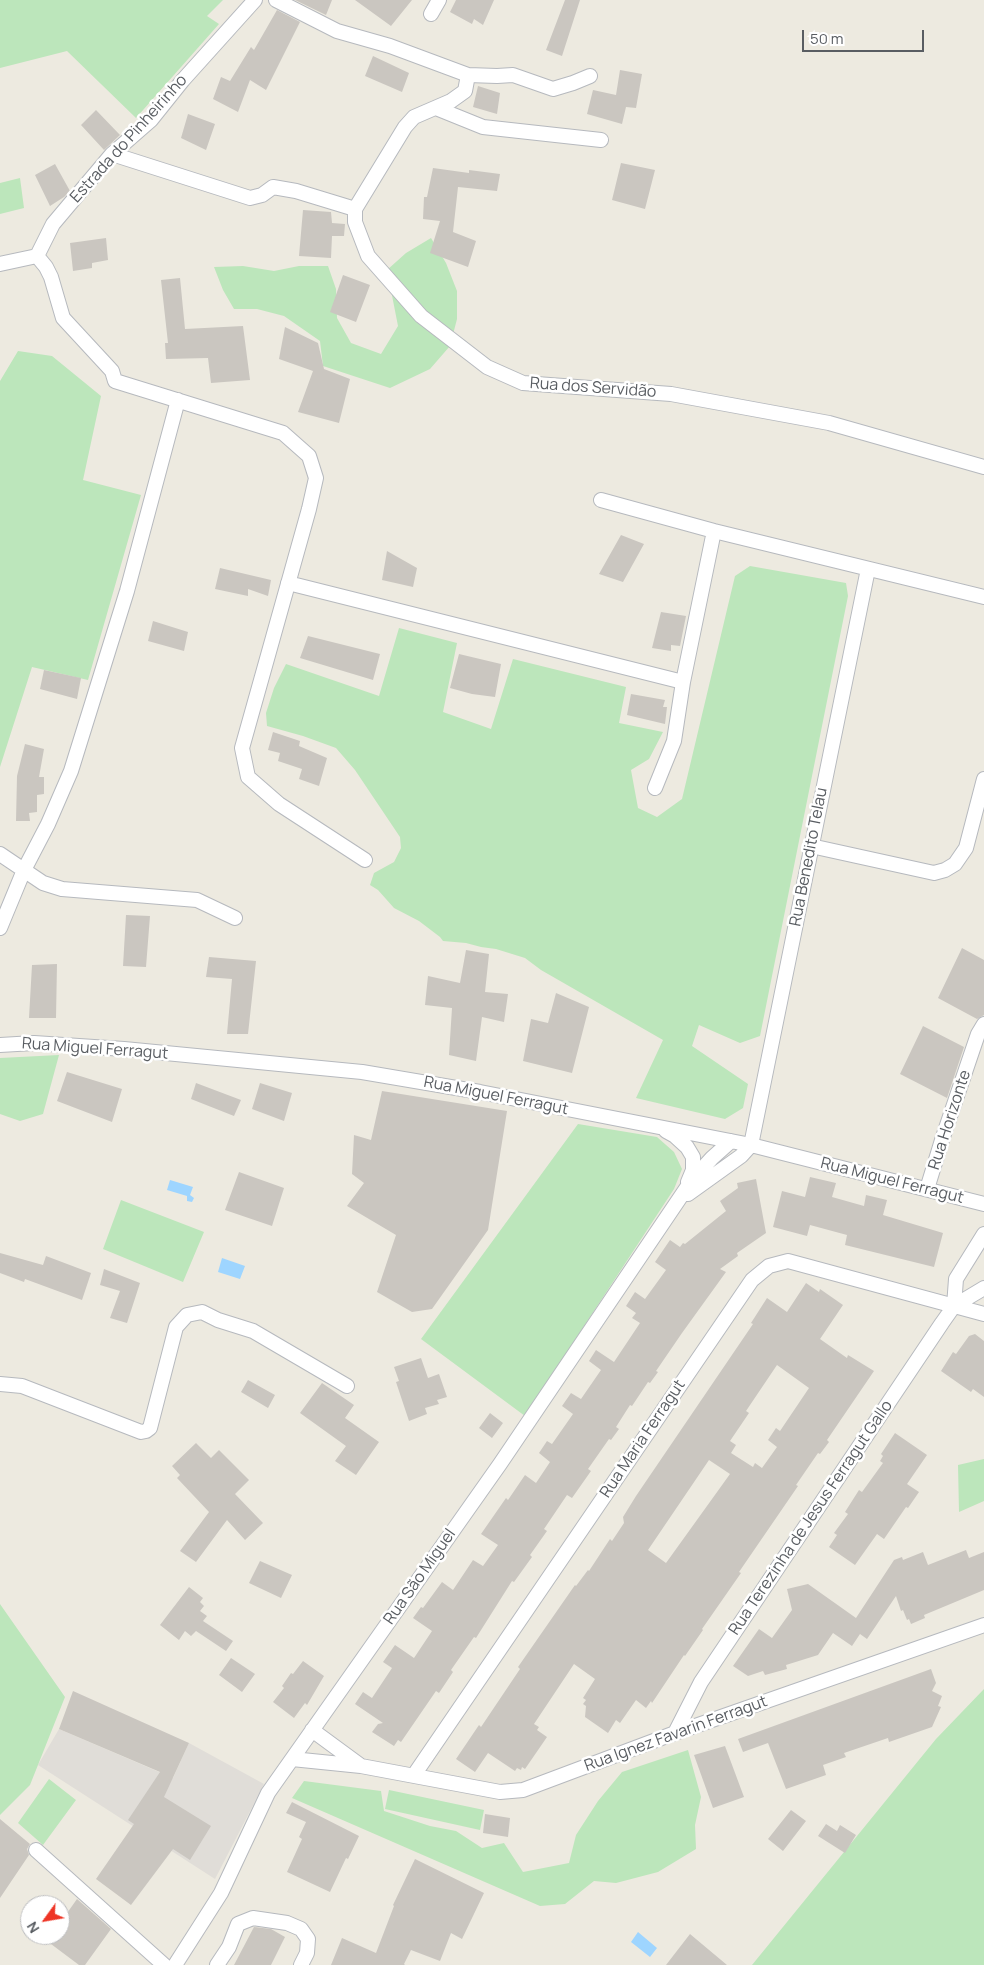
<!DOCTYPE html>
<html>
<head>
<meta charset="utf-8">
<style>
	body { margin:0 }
	#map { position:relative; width:984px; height:1965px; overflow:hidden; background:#edeae0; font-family:Manrope,sans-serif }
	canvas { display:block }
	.north { position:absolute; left:20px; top:1895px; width:50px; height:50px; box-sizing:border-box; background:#fff; border:1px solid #bdbec0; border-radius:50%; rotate:238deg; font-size:14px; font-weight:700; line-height:20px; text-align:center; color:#595d62 }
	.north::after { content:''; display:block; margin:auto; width:18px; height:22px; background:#ee3425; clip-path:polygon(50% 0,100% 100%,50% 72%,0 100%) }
	.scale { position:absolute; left:802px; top:30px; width:122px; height:22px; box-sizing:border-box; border:2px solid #595d62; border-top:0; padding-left:6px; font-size:15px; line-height:18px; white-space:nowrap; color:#595d62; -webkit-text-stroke:4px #fff; paint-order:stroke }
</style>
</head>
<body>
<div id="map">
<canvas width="984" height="1965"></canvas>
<div class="north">N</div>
<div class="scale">50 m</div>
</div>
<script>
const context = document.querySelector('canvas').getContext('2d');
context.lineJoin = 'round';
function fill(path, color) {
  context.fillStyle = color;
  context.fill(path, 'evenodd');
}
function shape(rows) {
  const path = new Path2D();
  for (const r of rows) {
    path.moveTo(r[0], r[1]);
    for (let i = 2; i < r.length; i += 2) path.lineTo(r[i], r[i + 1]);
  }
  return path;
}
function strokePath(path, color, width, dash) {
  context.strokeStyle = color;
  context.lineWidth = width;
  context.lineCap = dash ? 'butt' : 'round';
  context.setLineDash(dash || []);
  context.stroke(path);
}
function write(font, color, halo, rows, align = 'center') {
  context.font = font + ' Manrope,sans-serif';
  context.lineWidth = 5;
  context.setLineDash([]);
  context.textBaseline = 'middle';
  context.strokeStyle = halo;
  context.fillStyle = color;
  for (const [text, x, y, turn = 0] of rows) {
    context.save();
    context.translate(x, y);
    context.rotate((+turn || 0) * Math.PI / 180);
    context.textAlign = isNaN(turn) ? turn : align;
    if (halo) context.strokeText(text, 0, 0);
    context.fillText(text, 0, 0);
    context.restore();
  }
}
const industrial = shape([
	[59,1729,173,1778,189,1743,264,1784,215,1879,38,1765]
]);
const green = shape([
	[0,0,223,0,207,16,219,24,136,118,67,51,0,68],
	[20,178,24,208,0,214,0,183],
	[431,238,446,263,457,291,457,319,450,346,430,369,390,388,323,366,320,341,284,316,257,309,234,309,223,290,214,267,243,266,274,271,299,266,328,266,336,289,337,318,351,343,381,354,398,326,387,270,406,253],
	[18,351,52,356,101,396,83,480,141,495,88,680,32,667,0,767,0,381],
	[750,566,846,583,848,596,760,1036,740,1043,699,1025,692,1046,748,1084,743,1108,725,1119,636,1098,663,1040,541,970,525,958,496,949,481,947,466,943,443,941,440,937,419,921,394,908,378,890,370,885,374,873,394,862,401,848,400,837,355,770,336,748,303,736,267,726,266,713,274,688,286,664,379,696,399,628,457,643,443,712,491,729,513,659,626,687,619,723,663,732,649,759,631,770,638,808,657,817,682,799,735,576],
	[59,1055,43,1114,20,1121,0,1114,0,1058],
	[578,1124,657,1137,674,1152,682,1169,674,1189,525,1416,421,1339],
	[121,1200,204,1232,183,1282,103,1249],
	[984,1459,984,1501,959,1512,958,1465],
	[0,1604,65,1697,30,1785,0,1815],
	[984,1689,984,1965,752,1965,936,1739],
	[688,1750,701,1797,695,1825,696,1849,658,1872,616,1883,594,1881,565,1904,540,1906,292,1798,304,1781,381,1791,384,1811,430,1826,456,1831,482,1848,504,1843,523,1872,569,1863,576,1835,598,1801,622,1772],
	[49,1779,76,1800,43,1845,18,1823],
	[389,1790,484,1810,480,1830,385,1809]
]);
const water = shape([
	[170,1180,193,1187,190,1195,194,1198,192,1202,187,1201,187,1196,167,1190],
	[222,1258,245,1266,240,1279,218,1272],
	[638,1932,657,1948,650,1957,631,1942]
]);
const building = shape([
	[295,0,332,0,326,15],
	[355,0,412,0,391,26],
	[456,0,494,0,483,25,474,19,472,24,450,12],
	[565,0,580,0,562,56,546,50],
	[277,10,300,22,266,90,250,80,238,112,213,99,221,77,230,81,251,47,254,50],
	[373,56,409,73,402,92,365,76],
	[620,70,642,74,636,108,626,107,622,124,587,114,593,90,616,95],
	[478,86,500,93,497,114,473,107],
	[96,110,120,135,104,150,81,125],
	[188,114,215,124,206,150,181,138],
	[621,163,655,170,645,209,612,200],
	[55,164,70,191,64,197,50,206,35,175],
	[433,168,469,173,469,170,500,174,497,191,458,187,453,232,476,241,468,267,430,253,440,221,423,219,424,197,427,197],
	[303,210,331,212,332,223,345,224,344,236,332,236,331,258,299,256],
	[106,238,108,260,92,263,92,268,73,271,70,243],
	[343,275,370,285,356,322,330,312],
	[180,278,185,329,243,326,250,380,211,383,208,358,166,359,165,343,168,343,161,280],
	[285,327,318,343,324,369,350,379,339,423,298,412,313,371,279,359],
	[621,535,644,544,623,582,599,574],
	[387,551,417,568,413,587,382,580],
	[220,568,271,580,268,596,248,589,248,596,215,589],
	[661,612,686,616,680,646,671,645,671,651,652,648],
	[153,621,188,632,184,651,148,641],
	[308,636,380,654,373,680,300,658],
	[459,654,501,664,495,697,472,694,450,688],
	[44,670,81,678,77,699,40,689],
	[631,694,665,700,663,707,667,707,665,724,627,715],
	[273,732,300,741,299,746,327,758,319,786,299,779,302,769,278,761,280,753,268,750],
	[25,744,44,749,39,777,44,777,44,794,37,795,37,812,29,813,30,821,16,821,17,776],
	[126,915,150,916,146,967,123,966],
	[962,948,984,960,984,1015,977,1019,938,998],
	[466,950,489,954,485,992,508,994,504,1022,482,1017,476,1061,449,1055,452,1008,425,1005,428,976,460,983],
	[209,957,256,961,248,1034,227,1034,232,979,206,977],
	[57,964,56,1018,29,1018,32,965],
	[556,993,589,1007,572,1073,523,1061,531,1019,548,1023],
	[923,1026,964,1047,947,1098,900,1074],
	[67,1072,122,1089,112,1122,57,1101],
	[196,1083,241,1100,234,1116,191,1099],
	[260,1083,292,1093,284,1121,252,1109],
	[382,1091,507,1111,488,1230,432,1309,412,1312,377,1292,396,1235,347,1206,364,1183,352,1174,354,1135,371,1140],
	[239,1172,284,1188,272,1226,225,1210],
	[810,1177,836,1183,832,1197,864,1206,866,1195,887,1200,883,1215,943,1233,934,1267,845,1245,847,1235,810,1225,807,1236,773,1227,782,1191,805,1197],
	[756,1179,766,1233,737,1253,738,1256,720,1269,726,1272,682,1333,656,1371,658,1372,650,1383,648,1382,632,1406,630,1405,616,1427,619,1429,611,1440,609,1439,588,1469,591,1471,572,1498,567,1495,544,1529,547,1531,530,1555,532,1557,514,1582,512,1581,476,1638,474,1637,451,1670,453,1672,439,1693,436,1691,401,1742,398,1740,394,1746,372,1732,378,1724,383,1723,355,1704,363,1692,372,1698,392,1668,383,1662,395,1645,414,1658,432,1631,413,1618,421,1607,423,1608,442,1582,453,1590,473,1560,483,1566,498,1545,481,1534,506,1498,508,1500,525,1475,536,1483,550,1462,539,1453,547,1441,552,1444,573,1414,562,1406,571,1393,581,1399,601,1370,589,1361,596,1350,614,1362,640,1323,632,1318,636,1313,626,1306,635,1292,645,1299,666,1270,655,1262,670,1240,680,1247,683,1243,685,1244,726,1211,720,1201,738,1188,737,1183],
	[0,1253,43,1265,46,1256,91,1273,82,1300,25,1279,24,1282,0,1273],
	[104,1269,140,1283,127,1323,110,1318,120,1291,100,1285],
	[806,1283,819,1292,820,1289,843,1305,820,1339,847,1358,848,1355,874,1371,827,1440,829,1442,820,1454,818,1453,796,1485,798,1486,739,1572,741,1573,702,1629,703,1630,685,1656,684,1655,652,1703,651,1701,646,1708,636,1700,620,1723,616,1720,608,1733,585,1717,586,1706,583,1704,586,1700,583,1698,595,1679,574,1664,534,1724,539,1727,537,1730,547,1737,525,1769,522,1767,521,1770,517,1768,515,1771,488,1753,475,1772,456,1759,479,1725,481,1727,520,1669,518,1667,575,1585,576,1586,588,1570,589,1571,610,1539,612,1541,624,1523,623,1517,636,1496,753,1324,751,1323,767,1298,787,1312],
	[777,1365,809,1388,780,1431,776,1428,768,1440,777,1447,762,1468,755,1463,753,1467,731,1453,736,1445,730,1441,749,1413,746,1411],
	[709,1460,730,1474,666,1563,648,1550],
	[975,1334,984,1341,984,1397,973,1389,971,1392,941,1371,953,1352,956,1354,969,1336],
	[421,1358,428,1378,439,1374,447,1397,437,1400,439,1404,425,1408,427,1414,409,1421,396,1382,399,1381,394,1367],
	[248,1380,275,1395,268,1408,241,1392],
	[322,1383,354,1405,345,1418,379,1442,356,1475,335,1461,346,1446,300,1413],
	[490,1413,503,1423,492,1438,479,1428],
	[895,1433,927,1455,907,1484,919,1492,908,1508,906,1507,884,1539,877,1534,855,1565,829,1547,837,1535,834,1533,848,1514,845,1512,859,1490,862,1492,883,1463,880,1461,883,1456,881,1454],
	[196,1443,211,1458,219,1450,249,1480,235,1494,263,1523,245,1540,227,1520,196,1562,180,1551,209,1512,177,1478,180,1475,172,1466],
	[966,1550,969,1558,984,1552,984,1590,924,1615,925,1618,911,1624,909,1619,907,1620,903,1610,901,1611,896,1596,867,1639,860,1634,852,1646,833,1633,818,1655,786,1665,787,1669,765,1675,763,1671,748,1676,733,1666,759,1629,772,1638,792,1610,787,1589,808,1584,856,1618,894,1560,902,1557,903,1560,923,1552,928,1565],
	[260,1561,292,1575,281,1598,249,1583],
	[189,1587,203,1598,200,1602,204,1606,200,1611,207,1616,203,1621,233,1641,226,1651,196,1631,191,1636,185,1631,179,1640,160,1625],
	[231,1658,255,1674,242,1692,219,1675],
	[303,1661,324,1676,307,1705,305,1703,294,1718,273,1702,284,1688,282,1686,291,1673,293,1674],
	[931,1669,936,1683,932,1691,942,1696,938,1706,941,1707,932,1727,889,1742,888,1738,844,1753,846,1757,823,1765,826,1775,786,1789,768,1743,743,1752,738,1739],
	[73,1691,189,1743,164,1797,211,1826,190,1860,173,1849,131,1905,96,1879,134,1824,128,1820,160,1772,59,1729],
	[725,1746,744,1797,713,1808,694,1755],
	[292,1802,359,1836,348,1859,346,1858,330,1892,287,1872,302,1839,299,1837,306,1822,286,1813],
	[791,1810,806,1821,783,1851,768,1839],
	[485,1814,510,1818,508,1837,483,1833],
	[0,1819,30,1844,27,1849,29,1855,0,1898],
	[826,1824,837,1831,840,1825,856,1835,845,1853,818,1836],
	[415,1859,484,1893,462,1939,451,1933,440,1961,411,1950,404,1964,405,1965,331,1965,342,1938,376,1953,394,1906,393,1905],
	[77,1899,111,1929,85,1965,79,1965,39,1935,60,1935,60,1923],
	[254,1927,271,1929,285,1937,271,1965,234,1965],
	[690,1934,727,1965,666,1965]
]);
const street = shape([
	[276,0,337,31,390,46,468,75],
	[431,14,439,0],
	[436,108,483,127,601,140],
	[112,154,250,198,262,195,273,187,296,191,355,209,355,222,368,256,421,316,487,367,523,383,671,394,829,423,984,467],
	[355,209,405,127,414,117,451,101,465,91,468,75,497,76,513,75,553,89,573,83,590,76],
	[37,256,46,267,51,277,63,318,112,371,115,381,283,433,309,456,316,478,309,509,242,748,248,777,279,804,365,860],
	[0,264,37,256,53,224,112,154,151,120,183,80,255,0],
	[601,500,714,531,984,597],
	[288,583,683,682],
	[655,788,674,741,683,682,714,531],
	[811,846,934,873,945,870,955,864,966,848,984,779],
	[0,854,43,883,62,889,197,900,235,918],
	[0,928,24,870,48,824,71,771,127,591,178,400],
	[0,1045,34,1043,124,1049,362,1072,480,1092,751,1145,984,1204],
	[666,1131,675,1136,687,1147,693,1157,693,1170,688,1182],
	[927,1189,942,1140,978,1034,984,1024],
	[688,1194,741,1156,751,1145,868,569],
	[954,1306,956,1279,984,1234],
	[0,1384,22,1386,141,1432,146,1431,150,1428,176,1327,187,1315,202,1312,218,1320,253,1331,347,1386],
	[312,1730,361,1766],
	[675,1733,701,1682,942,1323,954,1306,984,1288],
	[292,1759,361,1766,500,1792,523,1790,675,1733,984,1625],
	[414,1775,752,1280,769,1266,788,1261,984,1314],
	[36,1850,164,1965],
	[175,1965,221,1893,268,1793,500,1464,692,1180,712,1158,731,1141],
	[217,1965,229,1947,238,1924,253,1918,287,1923,301,1929,308,1939,307,1953,301,1965]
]);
const streetNames = [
	["Estrada do Pinheirinho",129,139,-48],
	["Rua dos Servidão",593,388,4],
	["Rua Benedito Telau",809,857,-79],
	["Rua Miguel Ferragut",95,1049,4],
	["Rua Miguel Ferragut",496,1096,11],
	["Rua Horizonte",950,1120,-72],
	["Rua Miguel Ferragut",892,1181,14],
	["Rua Maria Ferragut",643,1439,-56],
	["Rua Terezinha de Jesus Ferragut Gallo",811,1518,-56],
	["Rua São Miguel",420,1577,-55],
	["Rua Ignez Favarin Ferragut",676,1734,-20]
];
fill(industrial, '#e0ddd8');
fill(green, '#bce6bb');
fill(water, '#9ed5ff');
fill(building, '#cac6c0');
strokePath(street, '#b6b9be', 16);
strokePath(street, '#fff', 14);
write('16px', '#595d62', '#fff', streetNames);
</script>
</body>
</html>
